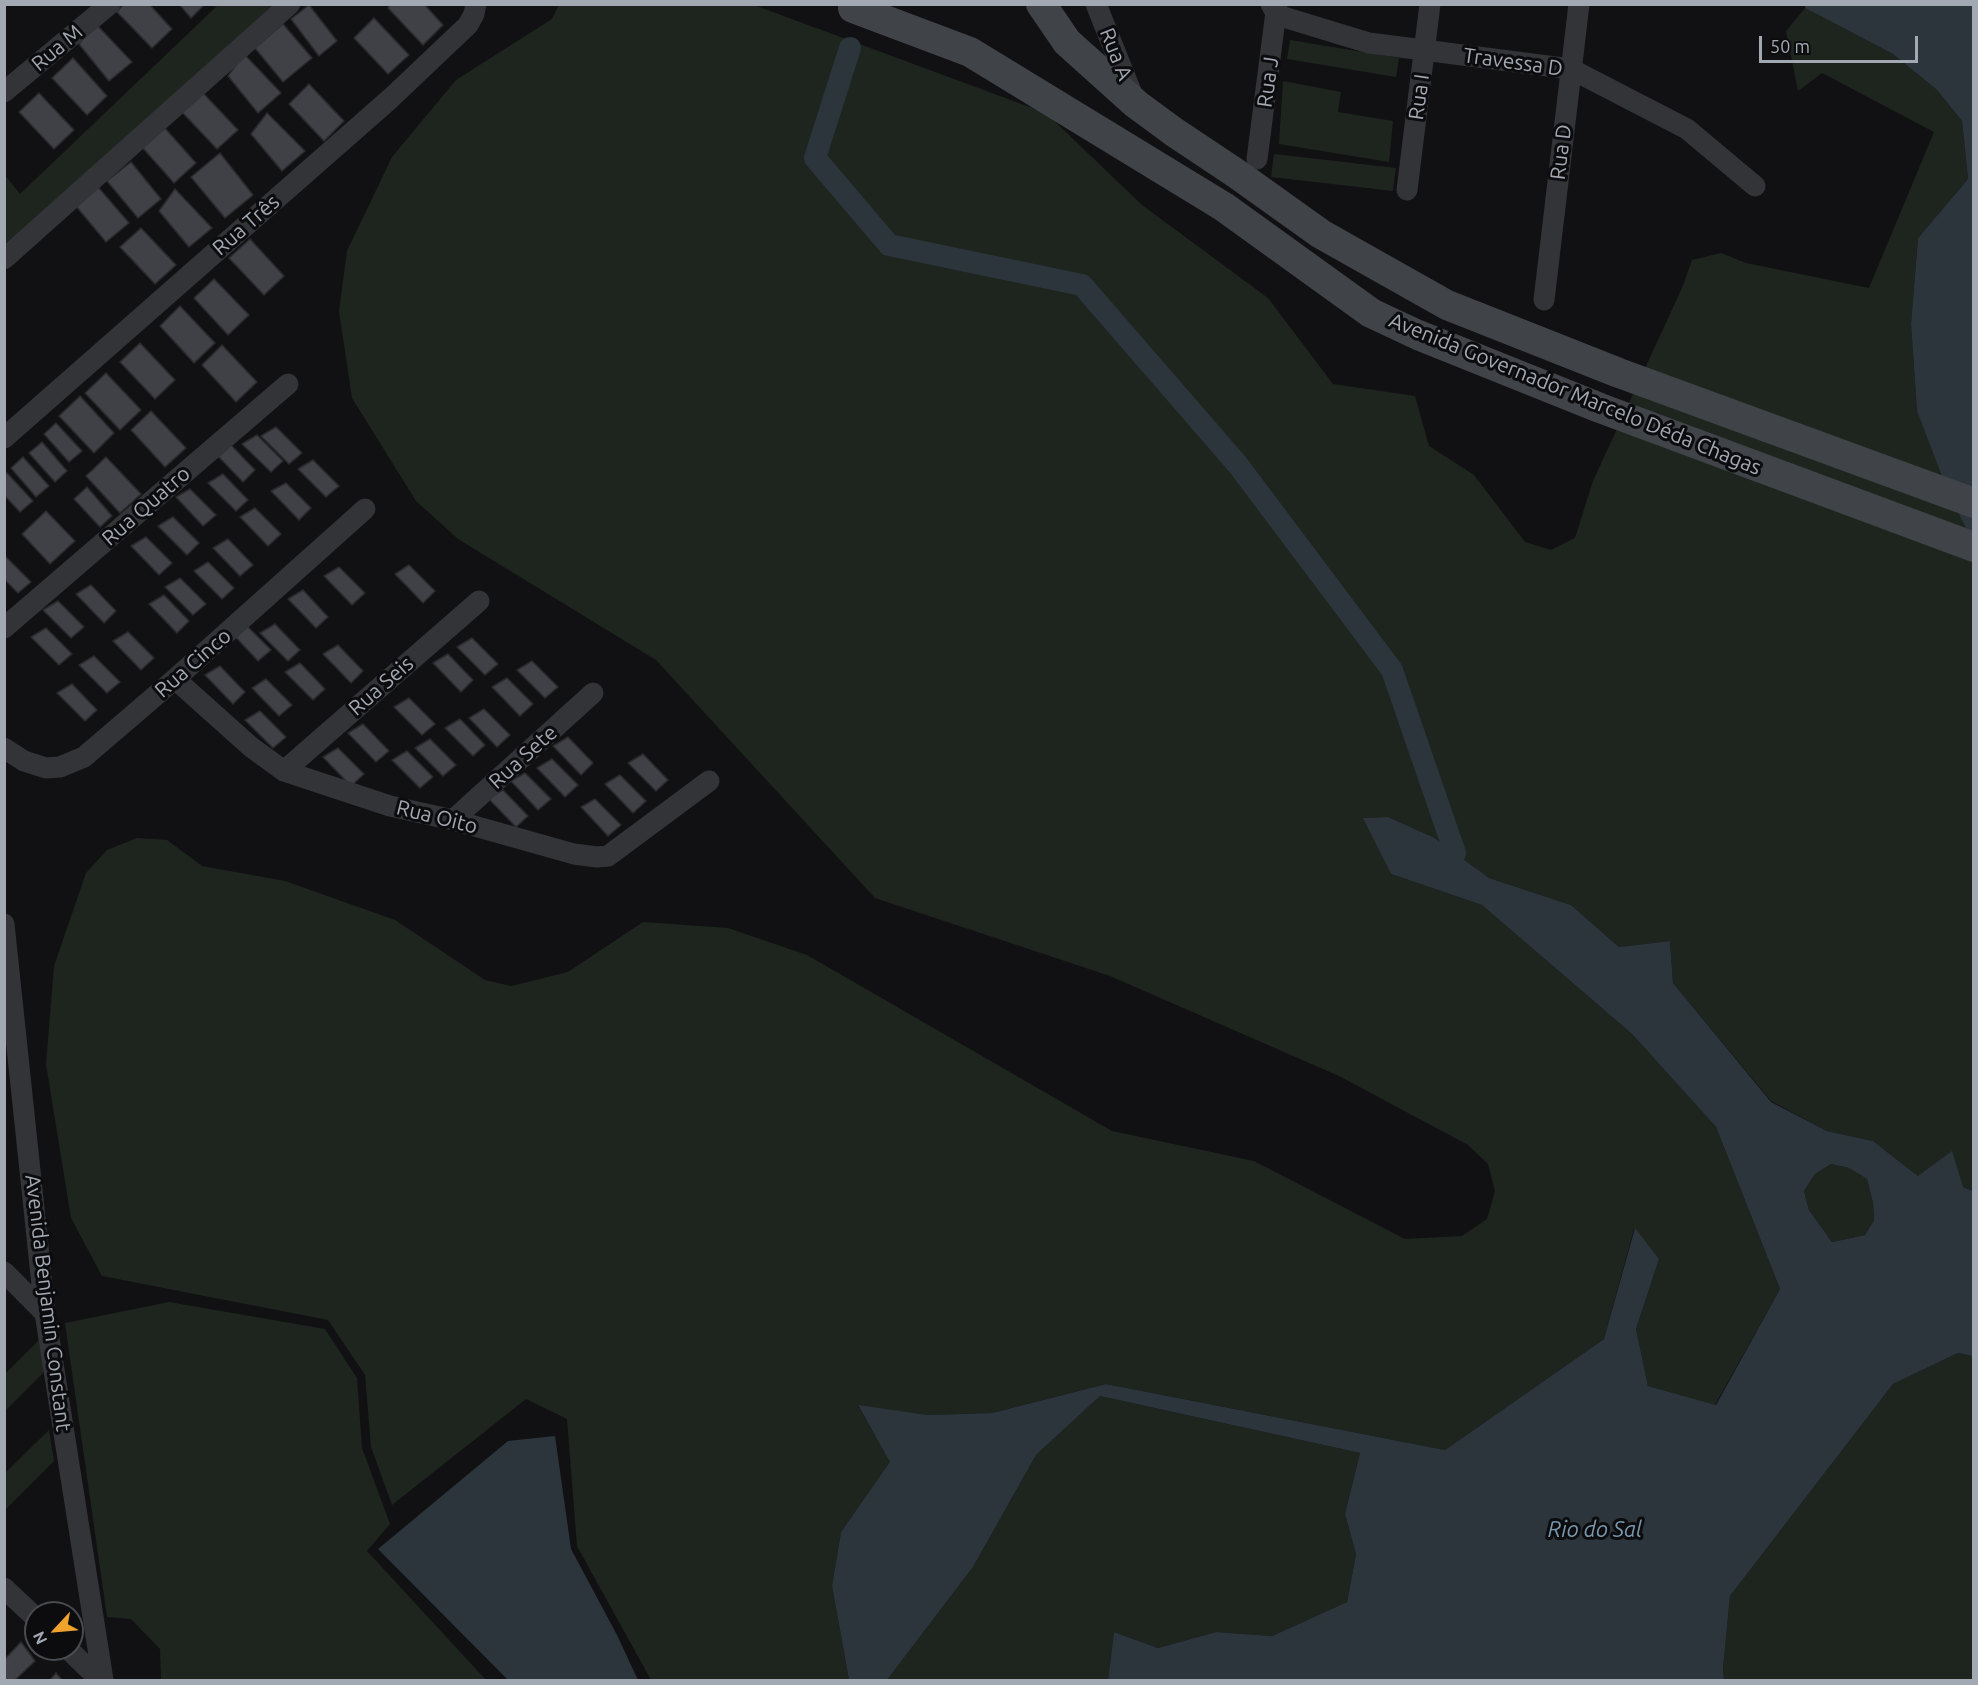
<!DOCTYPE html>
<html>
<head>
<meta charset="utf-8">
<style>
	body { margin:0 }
	#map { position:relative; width:1978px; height:1685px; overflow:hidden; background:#111113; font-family:Ubuntu,sans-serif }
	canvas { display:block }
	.frame { position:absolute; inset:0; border:6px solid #a3a9b3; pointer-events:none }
	.north { position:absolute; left:24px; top:1601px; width:60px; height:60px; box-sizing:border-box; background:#0c0c0e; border:2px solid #484b50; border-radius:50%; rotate:244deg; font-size:16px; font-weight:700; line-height:24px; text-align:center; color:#a3a9b3 }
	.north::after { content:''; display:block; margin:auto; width:21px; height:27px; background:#f0a32c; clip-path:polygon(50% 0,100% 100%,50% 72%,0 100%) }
	.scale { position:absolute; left:1759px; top:36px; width:159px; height:27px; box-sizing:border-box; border:3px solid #a3a9b3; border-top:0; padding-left:8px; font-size:18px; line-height:21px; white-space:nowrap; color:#a3a9b3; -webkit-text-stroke:4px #0c0c0e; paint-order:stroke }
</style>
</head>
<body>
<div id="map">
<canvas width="1978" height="1685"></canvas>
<div class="frame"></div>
<div class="north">N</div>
<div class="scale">50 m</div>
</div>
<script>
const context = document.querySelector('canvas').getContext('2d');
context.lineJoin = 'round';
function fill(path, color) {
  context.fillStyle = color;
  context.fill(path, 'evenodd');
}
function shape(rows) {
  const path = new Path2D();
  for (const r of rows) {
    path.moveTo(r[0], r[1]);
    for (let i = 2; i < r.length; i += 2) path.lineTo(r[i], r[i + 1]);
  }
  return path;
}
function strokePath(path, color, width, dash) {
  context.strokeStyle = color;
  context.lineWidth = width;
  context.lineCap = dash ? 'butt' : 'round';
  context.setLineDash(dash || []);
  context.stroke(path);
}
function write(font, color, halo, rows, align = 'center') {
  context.font = font + ' Ubuntu,sans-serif';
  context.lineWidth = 6;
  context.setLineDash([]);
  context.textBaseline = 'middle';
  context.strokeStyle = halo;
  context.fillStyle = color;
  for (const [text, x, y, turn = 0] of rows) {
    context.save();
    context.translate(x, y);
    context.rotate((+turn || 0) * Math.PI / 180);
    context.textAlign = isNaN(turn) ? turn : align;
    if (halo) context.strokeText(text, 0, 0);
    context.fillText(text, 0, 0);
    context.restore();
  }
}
const green = shape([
	[218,5,277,5,5,244,4,174,20,194],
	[559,5,754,5,1046,113,1142,205,1268,298,1333,384,1415,396,1429,446,1474,475,1525,542,1551,550,1575,538,1593,481,1682,288,1692,260,1721,253,1746,263,1869,288,1934,132,1822,73,1798,91,1786,31,1805,8,1893,54,1937,90,1962,121,1968,179,1918,238,1911,324,1917,411,1973,542,1973,1191,1963,1187,1918,1176,1873,1141,1827,1131,1771,1101,1673,983,1670,941,1619,947,1571,905,1489,878,1433,837,1388,817,1364,818,1391,874,1482,905,1632,1034,1716,1127,1780,1289,1715,1405,1648,1386,1636,1329,1659,1259,1634,1229,1604,1339,1445,1450,1106,1384,992,1413,928,1415,858,1406,891,1462,841,1532,832,1586,849,1680,651,1680,577,1546,567,1419,526,1399,392,1505,371,1447,365,1375,328,1320,102,1276,71,1218,46,1064,54,966,86,873,107,850,137,838,167,840,202,866,285,881,395,920,485,980,511,986,568,972,643,922,728,928,807,955,1112,1131,1254,1161,1405,1239,1462,1236,1487,1219,1495,1191,1488,1164,1468,1145,1339,1076,1110,976,875,898,656,660,458,539,416,501,352,398,339,311,347,251,392,157,456,80,552,19],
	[1290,40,1399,58,1396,77,1287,59],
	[1283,81,1341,92,1338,112,1393,121,1389,162,1279,144],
	[1274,154,1396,168,1393,191,1271,177],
	[1831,1164,1849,1168,1867,1179,1873,1203,1874,1220,1865,1235,1832,1242,1809,1210,1804,1191,1815,1174],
	[169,1302,325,1329,357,1378,362,1448,390,1524,367,1551,486,1680,161,1680,160,1649,131,1619,107,1617,65,1323],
	[39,1340,45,1371,5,1411,5,1374],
	[1958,1353,1973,1356,1973,1680,1724,1680,1723,1669,1730,1596,1893,1384],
	[1100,1396,1360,1453,1345,1514,1356,1554,1347,1602,1272,1636,1216,1632,1158,1648,1114,1632,1108,1680,887,1680,973,1567,1036,1455],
	[49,1430,54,1461,5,1510,5,1473]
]);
const water = shape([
	[1806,4,1973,5,1973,542,1949,494,1917,411,1911,324,1918,238,1968,179,1962,121,1937,90,1893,54,1805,8],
	[1388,817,1433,837,1489,878,1571,905,1619,947,1670,941,1673,983,1771,1102,1827,1131,1873,1141,1918,1176,1952,1151,1963,1187,1973,1191,1973,1356,1958,1353,1893,1384,1730,1596,1723,1669,1724,1680,1108,1680,1114,1632,1158,1648,1216,1632,1272,1636,1347,1602,1356,1554,1345,1514,1360,1453,1100,1396,1036,1455,973,1567,887,1680,849,1680,832,1586,841,1532,890,1462,858,1405,928,1415,992,1413,1106,1384,1445,1450,1604,1339,1635,1228,1659,1259,1636,1329,1648,1386,1716,1405,1780,1289,1716,1127,1632,1034,1482,905,1391,874,1363,818],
	[1831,1164,1849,1168,1867,1179,1873,1203,1874,1220,1865,1235,1832,1242,1809,1210,1804,1191,1815,1174],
	[555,1436,571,1549,617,1635,638,1680,508,1680,378,1549,508,1441]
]);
const canal = shape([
	[850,48,815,158,889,245,1082,285,1238,465,1392,670,1455,853]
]);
const building = shape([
	[124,4,149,4,172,29,152,48,117,12,124,4],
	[179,4,205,4,191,18,179,4],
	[391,4,424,4,443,25,423,45,388,8,391,4],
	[309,5,337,41,319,56,291,19,309,5],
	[374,18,409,55,388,74,354,38,374,18],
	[95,23,132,62,109,81,79,44,95,23],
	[283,24,312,58,283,82,255,48,283,24],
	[244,54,281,93,258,113,228,76,244,54],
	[73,58,107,96,87,115,52,78,73,58],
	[309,84,344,121,324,141,289,104,309,84],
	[39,93,74,130,54,149,19,112,39,93],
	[203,93,238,130,217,149,182,112,203,93],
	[267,113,305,151,282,171,251,134,267,113],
	[163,126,196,163,174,183,141,146,163,126],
	[220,153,253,195,225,218,191,177,220,153],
	[131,162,161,199,138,218,107,181,131,162],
	[98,187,129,223,106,242,76,206,98,187],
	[175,189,212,228,189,247,159,211,175,189],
	[141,228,176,265,155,284,120,247,141,228],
	[250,239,284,276,264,295,229,258,250,239],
	[214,279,249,315,228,335,194,298,214,279],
	[180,306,215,343,194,363,160,326,180,306],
	[140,343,175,380,155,399,120,362,140,343],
	[222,345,257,382,236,402,202,365,222,345],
	[106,373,141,410,120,430,85,393,106,373],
	[80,396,114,433,94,453,59,416,80,396],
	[151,411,186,448,165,467,131,430,151,411],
	[56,423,82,451,69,462,44,434,56,423],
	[276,427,302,453,289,464,261,436,276,427],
	[257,435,283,461,271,472,242,444,257,435],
	[42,442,67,471,55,482,29,453,42,442],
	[230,444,255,470,243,482,215,453,230,444],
	[23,457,49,486,36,497,11,468,23,457],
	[106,457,141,494,120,513,86,476,106,457],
	[313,460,339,486,326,497,298,469,313,460],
	[7,473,33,501,20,512,4,495,4,475,7,473],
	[223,474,248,500,236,511,208,483,223,474],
	[286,483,311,508,299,520,271,491,286,483],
	[87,487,112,516,100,527,74,499,87,487],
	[190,489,216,515,203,526,176,497,190,489],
	[255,508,281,534,268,546,240,517,255,508],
	[46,511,75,541,50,564,22,534,46,511],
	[173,517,199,543,187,555,158,526,173,517],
	[146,537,172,563,159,575,131,546,146,537],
	[228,539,253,565,240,576,213,548,228,539],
	[5,556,31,582,18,593,4,579,5,556],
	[208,562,234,588,222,599,194,571,208,562],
	[409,565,435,591,423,603,395,574,409,565],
	[339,567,365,593,352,605,324,576,339,567],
	[180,578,206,604,193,615,165,587,180,578],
	[91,585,116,611,104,623,76,594,91,585],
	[303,590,328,617,316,628,288,599,303,590],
	[164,595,189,621,177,633,149,604,164,595],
	[58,601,84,627,71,638,43,610,58,601],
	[245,624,271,650,258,661,231,632,245,624],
	[275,624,300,650,288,661,260,633,275,624],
	[46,628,72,654,59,665,31,637,46,628],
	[128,632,154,658,141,670,113,641,128,632],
	[472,638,498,664,485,675,457,647,472,638],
	[338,645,363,671,351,683,323,654,338,645],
	[448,654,473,680,461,692,433,663,448,654],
	[94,656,120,682,107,693,79,665,94,656],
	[532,661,558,687,545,698,517,670,532,661],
	[300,663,325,689,313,700,285,672,300,663],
	[220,666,245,692,233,704,205,675,220,666],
	[507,678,533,704,520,716,492,687,507,678],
	[266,679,292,705,279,716,252,688,266,679],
	[72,684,97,710,85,721,57,693,72,684],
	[409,698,435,724,422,735,394,707,409,698],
	[484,709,510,735,497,747,469,718,484,709],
	[260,711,286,737,273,748,245,720,260,711],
	[460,719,485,745,473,756,445,728,460,719],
	[363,724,389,751,376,762,348,733,363,724],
	[568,737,593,763,581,775,553,746,568,737],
	[430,739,456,765,443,776,415,748,430,739],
	[338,748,364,774,351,786,323,757,338,748],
	[407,751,433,777,420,788,392,760,407,751],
	[643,754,668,780,656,791,628,763,643,754],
	[552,759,578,785,565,797,537,768,552,759],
	[525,773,551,799,538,810,511,781,525,773],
	[620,775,646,801,633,813,605,784,620,775],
	[503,790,528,816,516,827,488,798,503,790],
	[595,799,621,825,608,836,581,807,595,799],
	[21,1642,35,1661,15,1680,4,1680,4,1660,21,1642],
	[56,1673,62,1680,50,1680,56,1673]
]);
const street = shape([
	[1096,4,1134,99],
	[1271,4,1277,15,1369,43,1571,69,1687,129,1755,186],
	[4,92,110,4],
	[1257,159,1277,4],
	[1407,190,1430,4],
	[4,259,290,4],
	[1544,300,1579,4],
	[4,438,391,98,468,25,474,14,476,4],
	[4,628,288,384],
	[175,679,251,747,284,771,390,806,453,820,574,854,597,857,608,856,709,781],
	[4,748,24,761,46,768,60,767,84,757,175,679,365,509],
	[284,771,479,601],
	[453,820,593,693],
	[4,924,45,1313,103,1680],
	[4,1272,45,1313],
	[4,1588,36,1618],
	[68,1649,100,1680]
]);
const secondary = shape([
	[1041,4,1067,42,1136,104,1174,132,1237,174,1321,234,1447,305,1619,373,1974,503],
	[853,8,970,52,1224,207,1371,313,1418,335,1600,408,1974,547]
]);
const streetNames = [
	["Rua M",57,48,-40],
	["Rua A",1116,54,68],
	["Travessa D",1513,62,8],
	["Rua J",1268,82,-82],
	["Rua I",1419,97,-82],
	["Rua D",1561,152,-83],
	["Rua Três",246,225,-41],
	["Avenida Governador Marcelo Déda Chagas",1575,394,22],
	["Rua Quatro",146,506,-41],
	["Rua Cinco",193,663,-41],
	["Rua Seis",381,686,-41],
	["Rua Sete",523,757,-42],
	["Rua Oito",437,817,14],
	["Avenida Benjamin Constant",48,1303,83]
];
const waterNames = [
	["Rio do Sal",1595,1530]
];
fill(green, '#1e251e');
fill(water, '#2b353b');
strokePath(canal, '#2b353b', 22);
fill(building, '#404146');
strokePath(building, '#2b2b2f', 1.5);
strokePath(street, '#323438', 21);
strokePath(secondary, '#404348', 30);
write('21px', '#a3a9b3', '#0c0c0e', streetNames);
write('italic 22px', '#7999af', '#0c0c0e', waterNames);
</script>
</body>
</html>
